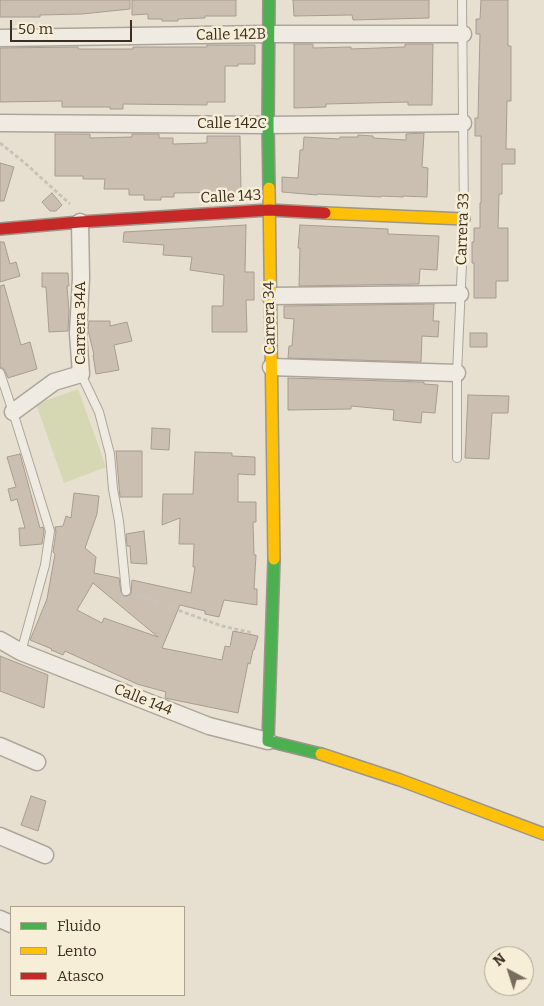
<!DOCTYPE html>
<html>
<head>
<meta charset="utf-8">
<style>
	body { margin:0 }
	#map { position:relative; width:544px; height:1006px; overflow:hidden; background:#e7e0d1; font-family:Bitter,serif }
	canvas { display:block }
	.legend { position:absolute; left:10px; top:906px; width:175px; height:90px; box-sizing:border-box; background:#f7eed8; border:1px solid #ada18e; margin:0; padding:6px 9px; list-style:none; font-size:15px; color:#3d2e20 }
	.legend li { display:flex; align-items:center; gap:10px; height:25px }
	.legend b { width:25px; border:1px solid #ada18e }
	.north { position:absolute; left:484px; top:946px; width:50px; height:50px; box-sizing:border-box; background:#f7eed8; border:1px solid #ada18e; border-radius:50%; rotate:320deg; font-size:14px; font-weight:700; line-height:20px; text-align:center; color:#3d2e20 }
	.north::after { content:''; display:block; margin:auto; width:18px; height:22px; background:#786c5e; clip-path:polygon(50% 0,100% 100%,50% 72%,0 100%) }
	.scale { position:absolute; left:10px; top:20px; width:122px; height:22px; box-sizing:border-box; border:2px solid #3d2e20; border-top:0; padding-left:6px; font-size:15px; line-height:18px; white-space:nowrap; color:#3d2e20; -webkit-text-stroke:4px #f7eed8; paint-order:stroke }
</style>
</head>
<body>
<div id="map">
<canvas width="544" height="1006"></canvas>
<ul class="legend">
<li><b style="height:6px;background:#4caf50"></b>Fluido</li>
<li><b style="height:6px;background:#ffc107"></b>Lento</li>
<li><b style="height:6px;background:#c62828"></b>Atasco</li>
</ul>
<div class="north">N</div>
<div class="scale">50 m</div>
</div>
<script>
const context = document.querySelector('canvas').getContext('2d');
context.lineJoin = 'round';
function fill(path, color) {
  context.fillStyle = color;
  context.fill(path, 'evenodd');
}
function shape(rows) {
  const path = new Path2D();
  for (const r of rows) {
    path.moveTo(r[0], r[1]);
    for (let i = 2; i < r.length; i += 2) path.lineTo(r[i], r[i + 1]);
  }
  return path;
}
function strokePath(path, color, width, dash) {
  context.strokeStyle = color;
  context.lineWidth = width;
  context.lineCap = dash ? 'butt' : 'round';
  context.setLineDash(dash || []);
  context.stroke(path);
}
function write(font, color, halo, rows, align = 'center') {
  context.font = font + ' Bitter,serif';
  context.lineWidth = 5;
  context.setLineDash([]);
  context.textBaseline = 'middle';
  context.strokeStyle = halo;
  context.fillStyle = color;
  for (const [text, x, y, turn = 0] of rows) {
    context.save();
    context.translate(x, y);
    context.rotate((+turn || 0) * Math.PI / 180);
    context.textAlign = isNaN(turn) ? turn : align;
    if (halo) context.strokeText(text, 0, 0);
    context.fillText(text, 0, 0);
    context.restore();
  }
}
const green = shape([
	[78,389,106,467,64,483,36,404]
]);
const building = shape([
	[0,0,130,0,130,9,82,14,40,15,40,17,0,17,0,0],
	[132,0,236,0,236,16,205,16,205,18,178,19,178,21,162,21,162,19,148,19,148,14,132,15,132,0],
	[293,0,429,0,429,18,353,20,352,15,294,16,293,0],
	[481,0,508,0,508,46,511,46,511,101,507,101,506,149,515,149,515,164,502,164,502,194,499,194,498,228,508,228,508,281,496,281,496,298,474,298,474,263,472,263,472,242,474,242,474,228,480,228,480,203,481,203,481,136,475,136,475,118,478,118,480,34,476,34,476,19,480,19,481,0],
	[294,44,313,44,313,48,351,47,351,49,405,47,405,44,433,44,432,105,408,105,408,102,326,104,326,107,294,108,294,44],
	[207,45,255,45,255,64,238,64,238,66,225,66,225,102,207,102,207,105,123,104,123,109,110,109,110,107,62,107,62,101,0,102,0,48,78,47,78,49,133,49,133,47,207,47,207,45],
	[424,133,422,167,428,168,427,197,403,196,403,197,381,196,381,197,317,194,317,195,282,192,282,177,298,178,300,150,303,150,304,137,339,139,340,137,358,137,358,135,373,136,373,138,406,140,406,134,424,133],
	[55,134,90,134,90,138,132,137,132,134,159,134,159,138,173,138,173,144,207,143,207,136,240,136,241,192,174,193,174,197,161,197,161,200,144,200,144,195,129,195,129,189,104,189,105,179,83,179,83,176,55,176,55,134],
	[0,163,14,167,4,201,0,201,0,163],
	[52,193,62,205,56,211,50,211,42,202,52,193],
	[246,225,245,272,254,272,254,300,246,300,247,332,212,332,212,306,223,306,224,275,190,270,192,257,163,255,164,245,123,242,124,232,246,225],
	[300,225,388,229,388,234,439,236,437,270,420,269,419,284,299,286,300,248,298,248,300,225],
	[0,242,4,242,10,264,16,262,20,276,0,282,0,242],
	[42,273,68,273,69,286,67,286,69,311,68,331,49,332,46,287,42,287,42,273],
	[4,285,21,345,30,342,37,369,8,378,4,369,0,367,0,286,4,285],
	[434,304,433,321,439,321,438,337,422,336,421,362,288,358,289,346,292,346,294,319,284,318,284,306,434,304],
	[89,321,110,321,110,326,127,322,132,341,114,345,119,370,96,374,93,355,94,355,88,330,89,321],
	[470,333,487,333,487,347,470,347,470,333],
	[288,378,420,382,424,382,424,384,438,385,435,413,422,412,421,423,393,420,394,410,351,406,351,409,288,410,288,378],
	[468,395,509,396,508,413,492,413,489,459,465,458,468,395],
	[152,428,170,429,169,450,151,449,152,428],
	[116,451,142,451,142,497,120,497,116,451],
	[195,452,232,453,232,456,255,457,255,475,238,474,238,502,256,502,256,522,253,522,254,555,256,555,254,589,257,589,257,605,224,600,219,617,205,614,205,611,180,605,162,648,222,660,225,646,230,647,233,631,258,636,254,650,253,650,250,664,248,663,238,713,165,698,166,692,137,684,65,651,63,655,51,650,52,649,30,640,47,599,55,554,53,552,56,532,55,527,63,526,66,516,71,518,74,493,99,496,97,514,85,548,96,557,94,573,119,578,121,592,124,596,127,596,131,594,132,580,191,593,195,567,193,567,194,544,179,544,180,518,162,525,163,494,193,494,195,452],
	[93,583,158,637,104,618,102,623,77,610,93,583],
	[20,454,40,528,43,527,44,531,42,544,20,546,19,528,25,528,17,499,11,501,8,489,16,487,7,457,20,454],
	[144,531,147,564,131,563,130,546,127,546,126,534,144,531],
	[0,656,48,675,44,708,0,691,0,656],
	[31,796,46,801,38,831,21,825,31,796]
]);
const path = shape([
	[0,143,26,164,70,204],
	[136,595,222,626,253,633]
]);
const lane = shape([
	[0,373,13,412,50,531,45,565,21,652],
	[81,374,99,412,110,454,113,489,119,521,126,591],
	[457,458,457,373,464,219,462,0]
]);
const street = shape([
	[0,38,268,34,463,34],
	[0,123,268,125,463,123],
	[270,296,460,294],
	[271,367,457,373],
	[13,412,54,382,81,374,78,333,81,278,80,222],
	[0,640,21,652,209,726,268,741],
	[0,746,37,762],
	[0,836,45,855],
	[0,919,11,924]
]);
const fast = shape([
	[269,188,268,125,269,0],
	[274,559,268,741,321,754]
]);
const slow = shape([
	[269,188,274,559],
	[325,213,464,219],
	[321,754,400,780,544,834]
]);
const jam = shape([
	[0,229,80,222,269,210,325,213]
]);
const streetNames = [
	["Calle 142B",231,35,-1],
	["Calle 142C",232,124],
	["Calle 143",231,197,-3],
	["Carrera 33",463,229,-88],
	["Carrera 34",270,318,-91],
	["Carrera 34A",81,323,-90],
	["Calle 144",143,700,22]
];
fill(green, '#d6d7b3');
fill(building, '#cbbfb2');
strokePath(building, '#a89c90', 1);
strokePath(lane, '#ada599', 10);
strokePath(street, '#ada599', 19);
strokePath(fast, '#9c958a', 14);
strokePath(slow, '#9c958a', 14);
strokePath(jam, '#9c958a', 14);
strokePath(path, '#c8c2b9', 3, [4, 2.5]);
strokePath(lane, '#efebe3', 8);
strokePath(street, '#efebe3', 16);
strokePath(fast, '#4caf50', 11);
strokePath(slow, '#ffc107', 11);
strokePath(jam, '#c62828', 11);
write('15px', '#3d2e20', '#f7eed8', streetNames);
</script>
</body>
</html>
